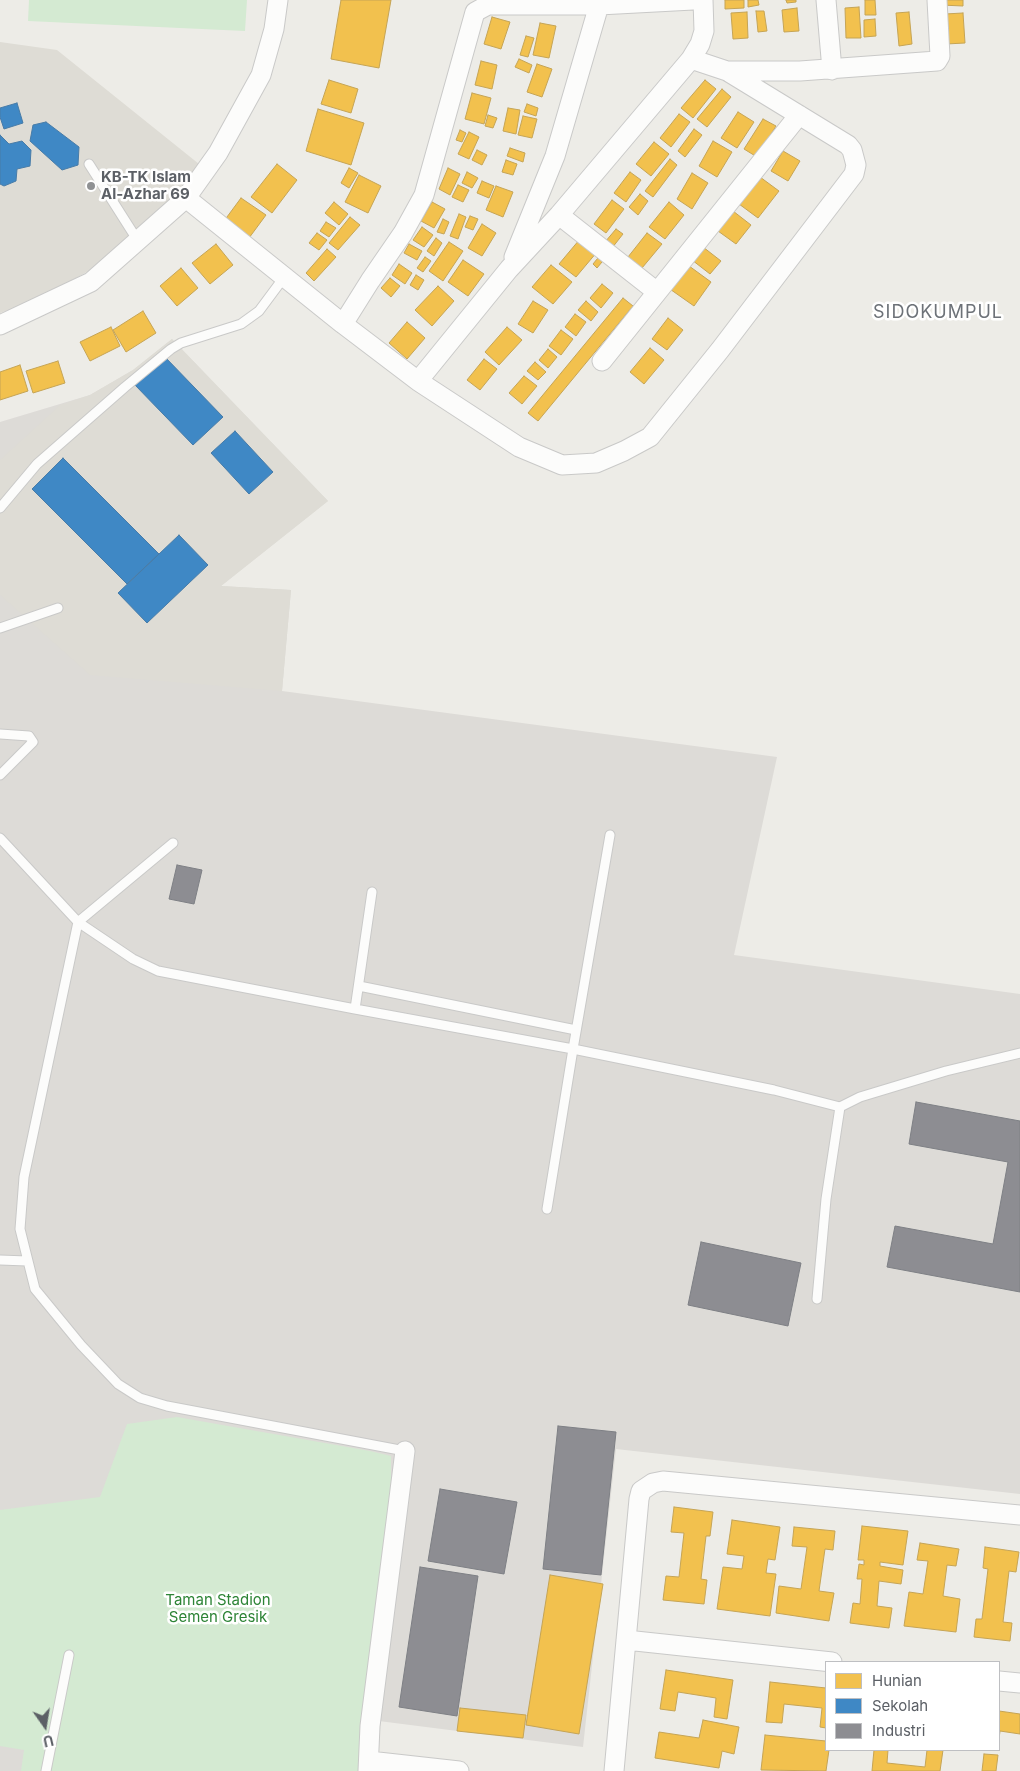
<!DOCTYPE html>
<html>
<head>
<meta charset="utf-8">
<style>
	body { margin:0 }
	#map { position:relative; width:1020px; height:1771px; overflow:hidden; background:#edece7; font-family:Inter,sans-serif }
	canvas { display:block }
	.legend { position:absolute; left:825px; top:1661px; width:175px; height:90px; box-sizing:border-box; background:#fff; border:1px solid #bebfc2; margin:0; padding:6px 9px; list-style:none; font-size:15px; color:#5c6066 }
	.legend li { display:flex; align-items:center; gap:10px; height:25px }
	.legend b { width:25px; border:1px solid #bebfc2 }
	.north { position:absolute; left:20px; top:1701px; width:50px; height:50px; -webkit-text-stroke:4px #fff; paint-order:stroke; rotate:167deg; font-size:14px; font-weight:700; line-height:20px; text-align:center; color:#5c6066 }
	.north::after { content:''; display:block; margin:auto; width:18px; height:22px; background:#5c6066; clip-path:polygon(50% 0,100% 100%,50% 72%,0 100%) }
</style>
</head>
<body>
<div id="map">
<canvas width="1020" height="1771"></canvas>
<ul class="legend">
<li><b style="height:14px;background:#f2c14e"></b>Hunian</li>
<li><b style="height:14px;background:#3f88c5"></b>Sekolah</li>
<li><b style="height:14px;background:#8d8d92"></b>Industri</li>
</ul>
<div class="north">U</div>
</div>
<script>
const context = document.querySelector('canvas').getContext('2d');
context.lineJoin = 'round';
function fill(path, color) {
  context.fillStyle = color;
  context.fill(path, 'evenodd');
}
function shape(rows) {
  const path = new Path2D();
  for (const r of rows) {
    path.moveTo(r[0], r[1]);
    for (let i = 2; i < r.length; i += 2) path.lineTo(r[i], r[i + 1]);
  }
  return path;
}
function strokePath(path, color, width, dash) {
  context.strokeStyle = color;
  context.lineWidth = width;
  context.lineCap = dash ? 'butt' : 'round';
  context.setLineDash(dash || []);
  context.stroke(path);
}
function write(font, color, halo, rows, align = 'center') {
  context.font = font + ' Inter,sans-serif';
  context.lineWidth = 5;
  context.setLineDash([]);
  context.textBaseline = 'middle';
  context.strokeStyle = halo;
  context.fillStyle = color;
  for (const [text, x, y, turn = 0] of rows) {
    context.save();
    context.translate(x, y);
    context.rotate((+turn || 0) * Math.PI / 180);
    context.textAlign = isNaN(turn) ? turn : align;
    if (halo) context.strokeText(text, 0, 0);
    context.fillText(text, 0, 0);
    context.restore();
  }
}
const industrial = shape([
	[172,339,328,501,221,586,291,590,282,691,777,757,734,955,1020,994,1020,1494,616,1449,583,1747,371,1720,367,1771,0,1771,0,422,90,395,133,370]
]);
const education = shape([
	[0,42,57,50,199,164,167,208,103,263,32,302,0,313],
	[172,339,328,501,221,586,291,590,282,691,90,675,0,595,0,460,60,405,90,395,133,370]
]);
const green = shape([
	[29,0,247,0,245,31,28,21],
	[177,1417,370,1451,391,1456,391,1479,367,1771,21,1771,24,1750,0,1746,0,1510,100,1497,127,1424]
]);
const homes = shape([
	[341,0,391,0,379,68,331,59,341,0],
	[725,0,744,0,744,8,725,9,725,0],
	[748,0,758,0,759,5,748,7,748,0],
	[786,0,796,0,796,2,787,3,786,0],
	[865,0,875,0,876,15,865,15,865,0],
	[941,0,963,0,963,6,941,5,941,0],
	[859,7,861,38,846,38,845,8,859,7],
	[797,8,799,31,784,32,782,10,797,8],
	[756,11,764,11,767,31,758,32,756,11],
	[747,12,748,38,733,39,731,13,747,12],
	[909,12,912,44,899,46,896,13,909,12],
	[963,13,965,43,946,44,945,14,963,13],
	[492,17,510,22,501,49,484,44,492,17],
	[875,19,876,36,864,37,864,20,875,19],
	[540,23,556,26,549,58,533,55,540,23],
	[526,36,534,38,528,57,520,55,526,36],
	[519,59,532,65,529,73,515,67,519,59],
	[481,61,497,65,492,89,475,85,481,61],
	[537,64,552,69,542,97,527,92,537,64],
	[329,80,358,89,351,113,321,104,329,80],
	[705,80,716,89,693,118,681,108,705,80],
	[722,89,731,97,707,127,697,119,722,89],
	[472,93,491,98,484,124,465,119,472,93],
	[527,104,538,108,536,116,524,112,527,104],
	[508,108,520,110,516,134,503,131,508,108],
	[318,109,364,123,351,165,306,151,318,109],
	[738,112,754,122,737,148,721,138,738,112],
	[679,114,690,122,671,147,660,138,679,114],
	[488,115,497,118,493,128,485,126,488,115],
	[523,116,537,119,532,138,518,135,523,116],
	[763,119,776,126,757,157,744,149,763,119],
	[694,129,702,135,685,157,678,151,694,129],
	[460,130,466,133,462,142,456,140,460,130],
	[469,132,479,137,469,159,458,154,469,132],
	[713,141,732,152,717,177,699,166,713,141],
	[654,142,669,154,651,176,636,164,654,142],
	[510,148,525,153,523,162,507,156,510,148],
	[477,150,487,155,482,165,472,160,477,150],
	[783,151,800,161,788,181,771,171,783,151],
	[670,159,677,165,653,197,645,191,670,159],
	[506,160,517,164,513,175,502,172,506,160],
	[277,164,297,180,272,213,251,197,277,164],
	[349,168,358,173,349,188,341,183,349,168],
	[448,168,460,174,450,195,439,189,448,168],
	[467,172,478,178,472,188,462,183,467,172],
	[630,172,641,180,626,202,614,193,630,172],
	[692,173,708,183,692,209,677,199,692,173],
	[359,175,381,186,368,213,345,202,359,175],
	[760,177,779,191,758,218,739,204,760,177],
	[482,181,494,186,489,198,477,193,482,181],
	[458,185,469,190,463,202,452,197,458,185],
	[496,186,513,192,503,217,486,210,496,186],
	[640,194,648,201,638,215,629,207,640,194],
	[241,198,266,215,249,238,224,221,241,198],
	[612,200,624,209,606,233,594,224,612,200],
	[334,202,348,214,339,225,325,213,334,202],
	[432,202,445,209,434,228,421,221,432,202],
	[669,202,684,215,665,239,649,227,669,202],
	[733,211,751,225,736,244,718,231,733,211],
	[459,214,466,217,458,239,450,236,459,214],
	[470,216,478,219,473,230,465,227,470,216],
	[350,217,360,225,338,250,329,243,350,217],
	[443,219,449,222,444,234,437,232,443,219],
	[326,222,336,228,329,237,320,231,326,222],
	[482,224,496,233,482,256,468,248,482,224],
	[422,227,433,235,424,247,413,240,422,227],
	[616,229,623,234,612,248,605,242,616,229],
	[317,233,327,240,319,250,309,243,317,233],
	[647,233,662,244,642,268,628,257,647,233],
	[436,238,442,243,434,256,427,251,436,238],
	[580,239,597,252,576,277,559,264,580,239],
	[449,242,463,251,443,281,429,271,449,242],
	[216,244,233,265,210,284,192,263,216,244],
	[409,244,422,251,417,260,404,253,409,244],
	[703,247,721,261,710,274,692,260,703,247],
	[327,249,336,257,314,281,306,273,327,249],
	[602,253,607,256,597,268,593,264,602,253],
	[425,257,431,261,423,272,417,268,425,257],
	[463,260,484,274,468,296,448,282,463,260],
	[685,263,711,282,694,306,667,287,685,263],
	[399,264,412,273,405,284,392,275,399,264],
	[551,265,572,282,553,304,532,287,551,265],
	[181,268,198,288,177,306,160,286,181,268],
	[416,275,424,280,418,290,410,285,416,275],
	[390,278,400,286,391,297,381,288,390,278],
	[602,284,613,293,601,308,590,298,602,284],
	[438,286,454,301,432,326,415,310,438,286],
	[623,298,633,306,538,421,528,413,623,298],
	[533,301,548,310,533,333,518,324,533,301],
	[586,301,598,312,591,321,578,310,586,301],
	[143,311,156,333,126,352,113,330,143,311],
	[575,314,586,322,576,336,565,327,575,314],
	[668,318,683,330,667,350,652,339,668,318],
	[407,322,425,338,407,359,389,343,407,322],
	[111,327,120,346,90,361,80,342,111,327],
	[507,327,522,340,499,365,485,352,507,327],
	[561,330,573,339,561,355,549,346,561,330],
	[650,348,664,360,644,384,630,372,650,348],
	[548,349,557,357,548,368,539,360,548,349],
	[484,359,497,369,480,390,467,380,484,359],
	[58,361,65,383,33,393,26,371,58,361],
	[535,362,546,372,538,380,527,371,535,362],
	[20,365,28,391,0,400,0,372,20,365],
	[524,376,537,386,522,404,509,393,524,376],
	[674,1507,713,1512,710,1536,706,1536,701,1579,707,1580,704,1604,663,1600,666,1576,679,1577,684,1533,671,1532,674,1507],
	[732,1520,780,1527,775,1560,768,1559,766,1573,776,1574,770,1616,717,1609,723,1567,742,1569,744,1556,727,1554,732,1520],
	[862,1526,908,1531,903,1565,880,1562,880,1566,903,1570,901,1584,879,1581,877,1606,892,1608,889,1628,850,1623,853,1603,860,1604,862,1579,857,1579,859,1564,864,1565,864,1560,858,1560,862,1526],
	[794,1527,835,1531,833,1550,825,1549,819,1591,834,1593,829,1621,776,1613,779,1586,801,1589,807,1547,792,1546,794,1527],
	[920,1543,959,1549,956,1566,947,1565,943,1596,960,1599,956,1632,904,1626,909,1592,923,1594,928,1561,917,1560,920,1543],
	[985,1547,1019,1552,1016,1572,1009,1571,1003,1622,1012,1623,1010,1641,974,1637,976,1619,982,1619,988,1569,983,1568,985,1547],
	[550,1575,603,1584,579,1734,526,1725,550,1575],
	[666,1670,733,1680,727,1719,714,1717,716,1698,678,1692,675,1711,660,1709,666,1670],
	[770,1682,826,1688,826,1728,820,1727,822,1708,784,1704,782,1723,766,1722,770,1682],
	[460,1708,526,1715,523,1738,457,1731,460,1708],
	[999,1711,1020,1714,1020,1734,1000,1731,999,1739,999,1711],
	[703,1720,739,1727,734,1754,722,1751,719,1768,655,1758,659,1732,699,1738,703,1720],
	[765,1735,826,1741,826,1750,829,1750,826,1771,761,1770,765,1735],
	[874,1750,888,1750,887,1763,925,1767,927,1750,943,1750,940,1771,872,1771,874,1750],
	[984,1754,998,1755,996,1771,982,1771,984,1754]
]);
const schools = shape([
	[17,103,23,123,4,129,0,117,0,108,17,103],
	[46,122,79,147,78,165,62,170,30,141,33,125,46,122],
	[0,135,9,144,22,141,31,150,30,166,17,169,16,181,4,186,0,184,0,135],
	[165,357,223,417,193,445,135,385,165,357],
	[235,431,273,472,249,494,211,453,235,431],
	[63,458,159,554,127,584,32,489,63,458],
	[179,535,208,565,147,623,118,593,179,535]
]);
const industry = shape([
	[177,865,202,870,194,904,169,899,177,865],
	[916,1102,1020,1121,1020,1292,887,1267,895,1226,993,1244,1008,1162,909,1144,916,1102],
	[701,1242,801,1263,788,1326,688,1305,701,1242],
	[558,1426,616,1432,601,1575,543,1569,558,1426],
	[440,1489,517,1502,504,1574,428,1561,440,1489],
	[420,1567,478,1576,457,1716,399,1707,420,1567]
]);
const service = shape([
	[89,164,138,241],
	[0,508,37,464,125,387,171,349,181,343,241,324,259,311,285,276],
	[0,628,58,608],
	[0,734,29,736,33,742,0,775],
	[610,835,573,1049,774,1090,840,1107,826,1199,817,1299],
	[0,838,78,922,24,1177,20,1229,35,1289,81,1345,118,1384,140,1398,167,1406,405,1451],
	[173,843,78,922,133,959,158,971,355,1009,372,892],
	[359,986,576,1030],
	[355,1009,573,1049,547,1209],
	[840,1107,860,1097,946,1071,1020,1053],
	[0,1260,27,1261],
	[46,1771,69,1655]
]);
const minor = shape([
	[826,0,832,70],
	[727,71,800,71,937,61,940,56,937,0],
	[186,198,343,324,418,381,509,269,559,215,691,59,700,44,704,31,703,0],
	[559,215,657,292],
	[514,257,555,156,599,5],
	[343,324,370,281,403,233,424,195,475,12,488,5,599,5,693,0],
	[0,325,91,282,186,198,218,153,261,75,274,29,278,0],
	[602,361,799,115],
	[418,381,519,447,562,465,596,463,624,451,650,437,720,350,854,174,856,165,852,150,848,145,727,71,691,59],
	[626,1640,832,1662],
	[999,1681,1020,1683],
	[369,1761,459,1771],
	[368,1771,370,1726,405,1451],
	[614,1771,639,1499,641,1491,653,1483,663,1481,1020,1515]
]);
const markers = [
	[91,186,5,"#8f9193"]
];
const poiNames = [
	["KB-TK Islam",101,177],
	["Al-Azhar 69",101,194]
];
const parkNames = [
	["Taman Stadion",218,1600],
	["Semen Gresik",218,1617]
];
const quarterNames = [
	["SIDOKUMPUL",938,313]
];
fill(industrial, '#dddbd7');
fill(education, '#dedcd5');
fill(green, '#d4ead2');
fill(homes, '#f2c14e');
strokePath(homes, '#c5a455', 1);
fill(schools, '#3f88c5');
strokePath(schools, '#487ca8', 1);
fill(industry, '#8d8d92');
strokePath(industry, '#7e8085', 1);
strokePath(service, '#c9c9c8', 11);
strokePath(minor, '#c9c9c8', 21);
strokePath(service, '#fcfcfb', 9);
strokePath(minor, '#fcfcfb', 19);
for (const [x, y, r, color] of markers) {
  const dot = new Path2D();
  dot.arc(x, y, r, 0, 2 * Math.PI);
  context.fillStyle = color;
  context.fill(dot);
  strokePath(dot, '#fff', 2);
}
write('bold 15px', '#5c6066', '#fff', poiNames, 'left');
write('15px', '#2d8436', '#fff', parkNames);
context.letterSpacing = '1px';
write('18px', '#6d7278', '#fff', quarterNames);
context.letterSpacing = '0px';
</script>
</body>
</html>
